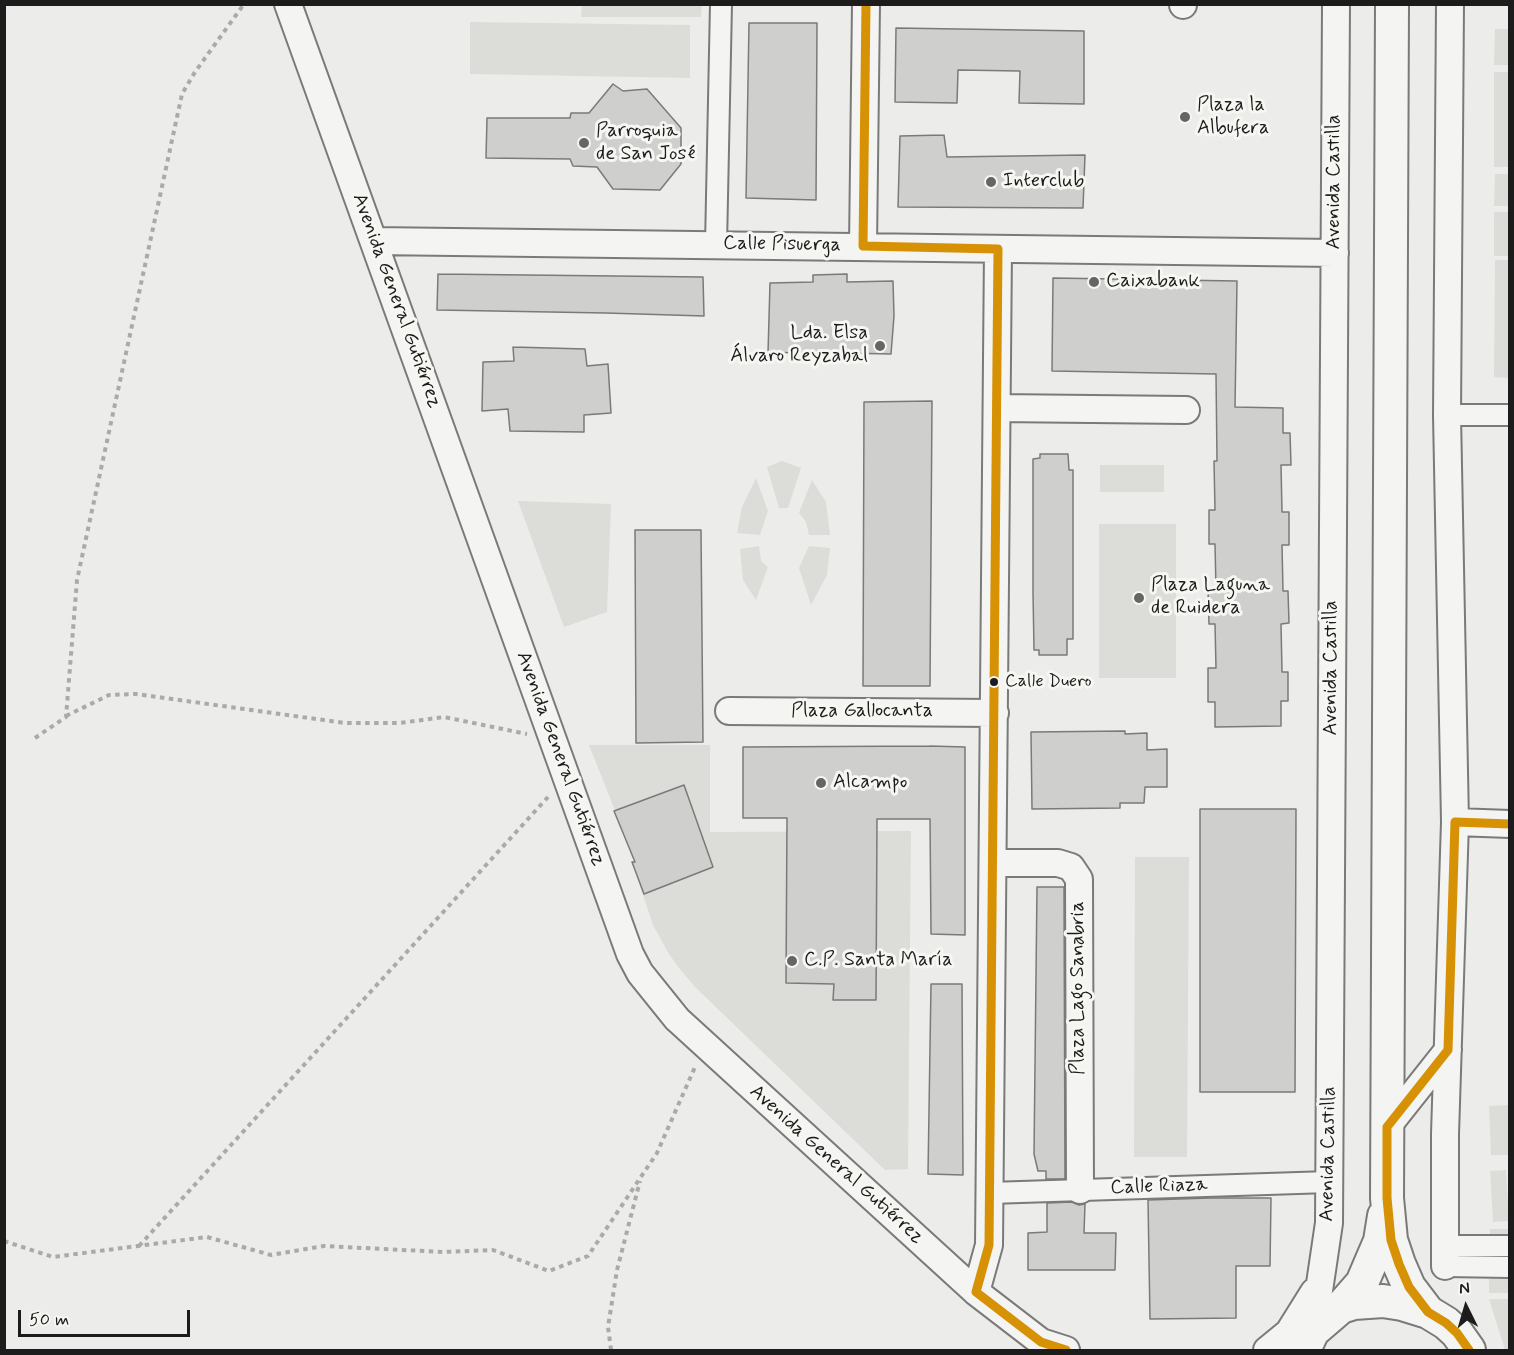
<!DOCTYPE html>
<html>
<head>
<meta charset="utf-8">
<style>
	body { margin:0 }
	#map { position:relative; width:1514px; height:1355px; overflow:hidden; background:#ececea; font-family:Mynerve,sans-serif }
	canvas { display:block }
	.frame { position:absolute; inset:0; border:6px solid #1c1c1c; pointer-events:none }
	.north { position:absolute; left:1436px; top:1277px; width:60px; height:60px; -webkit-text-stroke:4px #f6f6f2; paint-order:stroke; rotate:355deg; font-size:16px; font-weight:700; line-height:24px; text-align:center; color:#1c1c1c }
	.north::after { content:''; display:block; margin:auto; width:21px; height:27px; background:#1c1c1c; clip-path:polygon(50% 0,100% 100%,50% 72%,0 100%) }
	.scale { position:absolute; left:18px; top:1310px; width:172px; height:27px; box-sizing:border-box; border:3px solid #1c1c1c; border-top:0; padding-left:8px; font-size:18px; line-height:21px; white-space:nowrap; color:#1c1c1c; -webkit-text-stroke:4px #f6f6f2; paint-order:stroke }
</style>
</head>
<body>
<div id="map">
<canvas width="1514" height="1355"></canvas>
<div class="frame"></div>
<div class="north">N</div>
<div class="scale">50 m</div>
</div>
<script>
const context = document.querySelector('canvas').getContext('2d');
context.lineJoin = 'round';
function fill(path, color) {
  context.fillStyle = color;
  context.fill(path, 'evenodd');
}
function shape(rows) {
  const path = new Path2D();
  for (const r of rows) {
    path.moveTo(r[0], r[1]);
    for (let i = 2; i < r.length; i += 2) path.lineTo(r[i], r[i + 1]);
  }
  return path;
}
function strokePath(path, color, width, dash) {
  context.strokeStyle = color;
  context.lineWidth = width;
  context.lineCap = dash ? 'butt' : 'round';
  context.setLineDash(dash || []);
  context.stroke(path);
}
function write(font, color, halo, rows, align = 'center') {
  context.font = font + ' Mynerve,sans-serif';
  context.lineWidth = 6;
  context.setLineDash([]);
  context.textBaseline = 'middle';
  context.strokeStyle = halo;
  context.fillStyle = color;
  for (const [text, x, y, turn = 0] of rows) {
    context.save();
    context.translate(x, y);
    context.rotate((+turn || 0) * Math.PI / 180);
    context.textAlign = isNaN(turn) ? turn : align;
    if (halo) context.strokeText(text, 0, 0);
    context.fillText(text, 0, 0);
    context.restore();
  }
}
const built = shape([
	[582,5,588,4,702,5,701,17,581,17],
	[470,22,690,25,690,78,470,74],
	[1495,29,1509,29,1509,65,1494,65],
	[1494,72,1509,72,1509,167,1494,167],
	[1495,174,1509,174,1509,206,1494,206],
	[1494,212,1509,212,1509,256,1494,256],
	[1495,260,1509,260,1509,378,1494,377],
	[782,461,801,468,788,508,779,508,767,467],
	[1100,465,1164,465,1164,492,1100,492],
	[756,478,768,511,760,535,737,533,742,507],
	[812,480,826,502,830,535,809,535,806,522,799,513],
	[518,501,611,504,607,612,564,627],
	[1099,524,1176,524,1176,678,1099,678],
	[759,546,761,561,768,567,756,600,743,580,740,549],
	[809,546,830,548,827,575,811,605,799,568],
	[589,745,710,745,710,832,911,831,908,1169,885,1170,695,987,679,968,669,954,653,925,632,862,635,861],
	[1135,857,1189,857,1187,1157,1134,1157],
	[1509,1105,1509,1155,1491,1155,1489,1106],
	[1506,1170,1509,1221,1493,1222,1490,1171],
	[1490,1229,1509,1229,1509,1240,1490,1240],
	[1489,1279,1509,1279,1509,1293,1489,1293],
	[1489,1299,1509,1299,1509,1350,1505,1350]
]);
const building = shape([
	[749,23,817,23,816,200,746,198,749,23],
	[896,28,1084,31,1084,104,1019,103,1020,71,958,70,957,103,895,102,896,28],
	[613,84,623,91,647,89,681,128,681,164,660,190,613,189,597,167,573,166,570,159,486,158,487,118,570,118,571,113,589,113,613,84],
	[944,135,947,157,1085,155,1083,208,898,207,900,136,944,135],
	[438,274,703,277,704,316,606,313,437,310,438,274],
	[847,274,847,282,893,281,894,316,891,354,844,353,845,359,815,360,815,352,768,353,770,283,813,282,813,275,847,274],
	[1053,278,1237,281,1235,407,1283,408,1283,433,1290,433,1291,465,1281,465,1282,512,1289,512,1289,545,1282,545,1283,591,1288,591,1289,623,1281,624,1282,672,1288,672,1288,701,1281,701,1281,726,1215,727,1215,702,1208,702,1208,668,1216,668,1215,624,1209,624,1208,590,1216,590,1215,544,1209,544,1209,510,1215,510,1214,461,1217,461,1216,374,1052,371,1053,278],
	[513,347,585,349,587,366,608,364,611,413,584,415,584,432,510,431,508,409,482,411,483,362,514,361,513,347],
	[932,401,930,686,863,686,864,402,932,401],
	[1040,454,1068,454,1069,470,1073,470,1073,639,1067,639,1067,655,1039,655,1039,650,1034,650,1033,593,1033,459,1040,458,1040,454],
	[635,530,701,530,703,742,636,743,635,530],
	[1125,731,1125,734,1147,733,1147,750,1167,749,1167,787,1145,787,1144,803,1120,803,1120,808,1032,809,1031,732,1125,731],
	[930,746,965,747,965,935,931,934,930,819,877,819,876,1000,833,1000,834,984,786,983,787,818,743,818,743,747,930,746],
	[684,785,713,867,644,894,632,862,635,862,614,811,684,785],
	[1200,809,1296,809,1295,1092,1200,1092,1200,809],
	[1037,887,1064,887,1065,1179,1046,1179,1046,1171,1038,1171,1034,1154,1037,887],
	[931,984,962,984,963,1175,928,1174,931,984],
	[1210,1198,1271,1198,1270,1266,1236,1266,1236,1318,1150,1319,1148,1200,1210,1198],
	[1072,1202,1079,1205,1085,1204,1084,1233,1116,1233,1115,1270,1028,1270,1028,1233,1047,1232,1047,1203,1072,1202]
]);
const path = shape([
	[66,716,109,695,136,694,345,723,400,723,444,717,527,734],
	[35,738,66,717,77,580,182,94,195,72,244,4],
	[4,1241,53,1257,207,1237,271,1255,324,1246,443,1252,493,1250,549,1271,588,1256,657,1153,695,1067],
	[139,1246,548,797],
	[611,1350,608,1327,617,1270,640,1181]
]);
const pedestrian = shape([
	[716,245,721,4],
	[1447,415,1510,415],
	[990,1193,1329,1182],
	[1444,1246,1510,1246],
	[1445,1266,1510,1267]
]);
const minor = shape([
	[288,4,630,954,640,973,677,1019,976,1292,1041,1342,1066,1350],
	[1183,5,1183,4],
	[374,241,1335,253],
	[863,246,866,4],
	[997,408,1186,410],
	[729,711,995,713],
	[1455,822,1510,824],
	[993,863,1058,863,1071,867,1079,879,1080,1190],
	[1387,1127,1448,1050],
	[1445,1266,1445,1134,1455,822,1447,415,1450,4],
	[976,1292,989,1245,998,249],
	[1313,1331,1329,1223,1336,4],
	[1267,1350,1289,1332,1314,1292]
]);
const tertiary = shape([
	[1392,4,1387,1198,1391,1240,1399,1264,1409,1287,1428,1312],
	[1341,1307,1362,1283,1380,1241,1384,1216],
	[1304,1350,1313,1331,1341,1307,1354,1303,1383,1301,1402,1304,1428,1312,1446,1323,1457,1333,1469,1350]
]);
const bus1 = shape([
	[866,4,863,246,998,249,989,1245,976,1292,1041,1342,1066,1350],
	[1469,1350,1457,1333,1446,1323,1428,1312,1409,1287,1399,1264,1391,1240,1387,1198,1387,1127,1448,1050,1455,822,1510,824]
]);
const markers = [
	[1185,117,6,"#656564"],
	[584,143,6,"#656564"],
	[991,182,6,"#656564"],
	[1094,282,6,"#656564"],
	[880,346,6,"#656564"],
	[1139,598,6,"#656564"],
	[994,682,5,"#1c1c1c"],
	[821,783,6,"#656564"],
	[792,961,6,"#656564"]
];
const busNames = [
	["Calle Duero",1005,682]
];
const poiNames = [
	["Plaza la",1197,106],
	["Albufera",1197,129],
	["Parroquia",596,132],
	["de San José",596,155],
	["Interclub",1003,182],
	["Caixabank",1106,282],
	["Lda. Elsa",868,334,"right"],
	["Álvaro Reyzabal",868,357,"right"],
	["Plaza Laguna",1151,586],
	["de Ruidera",1151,609],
	["Alcampo",833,783],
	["C.P. Santa María",804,961]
];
const streetNames = [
	["Avenida Castilla",1335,182,-90],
	["Calle Pisuerga",782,245,1],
	["Avenida General Gutiérrez",396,301,70],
	["Avenida Castilla",1332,668,-90],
	["Plaza Gallocanta",862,712],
	["Avenida General Gutiérrez",560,759,70],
	["Plaza Lago Sanabria",1079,988,-90],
	["Avenida Castilla",1329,1154,-89],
	["Avenida General Gutiérrez",836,1165,42],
	["Calle Riaza",1159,1187,-2]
];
fill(built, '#dcdcd9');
fill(building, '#cfcfce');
strokePath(building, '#7a7a79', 1.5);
strokePath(pedestrian, '#7a7a79', 24);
strokePath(minor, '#7a7a79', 30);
strokePath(tertiary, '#7a7a79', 36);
strokePath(path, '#aaaaa9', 4, [4.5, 4.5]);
strokePath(pedestrian, '#f4f4f2', 20);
strokePath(minor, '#f4f4f2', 26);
strokePath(tertiary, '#f4f4f2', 32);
strokePath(bus1, '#d69104', 9);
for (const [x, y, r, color] of markers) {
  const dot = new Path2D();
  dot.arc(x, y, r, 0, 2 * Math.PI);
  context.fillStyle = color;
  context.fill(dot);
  strokePath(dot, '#f6f6f2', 2);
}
write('18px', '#1c1c1c', '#f6f6f2', busNames, 'left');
write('20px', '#1c1c1c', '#f6f6f2', poiNames, 'left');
write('20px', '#1c1c1c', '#f6f6f2', streetNames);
</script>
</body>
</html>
